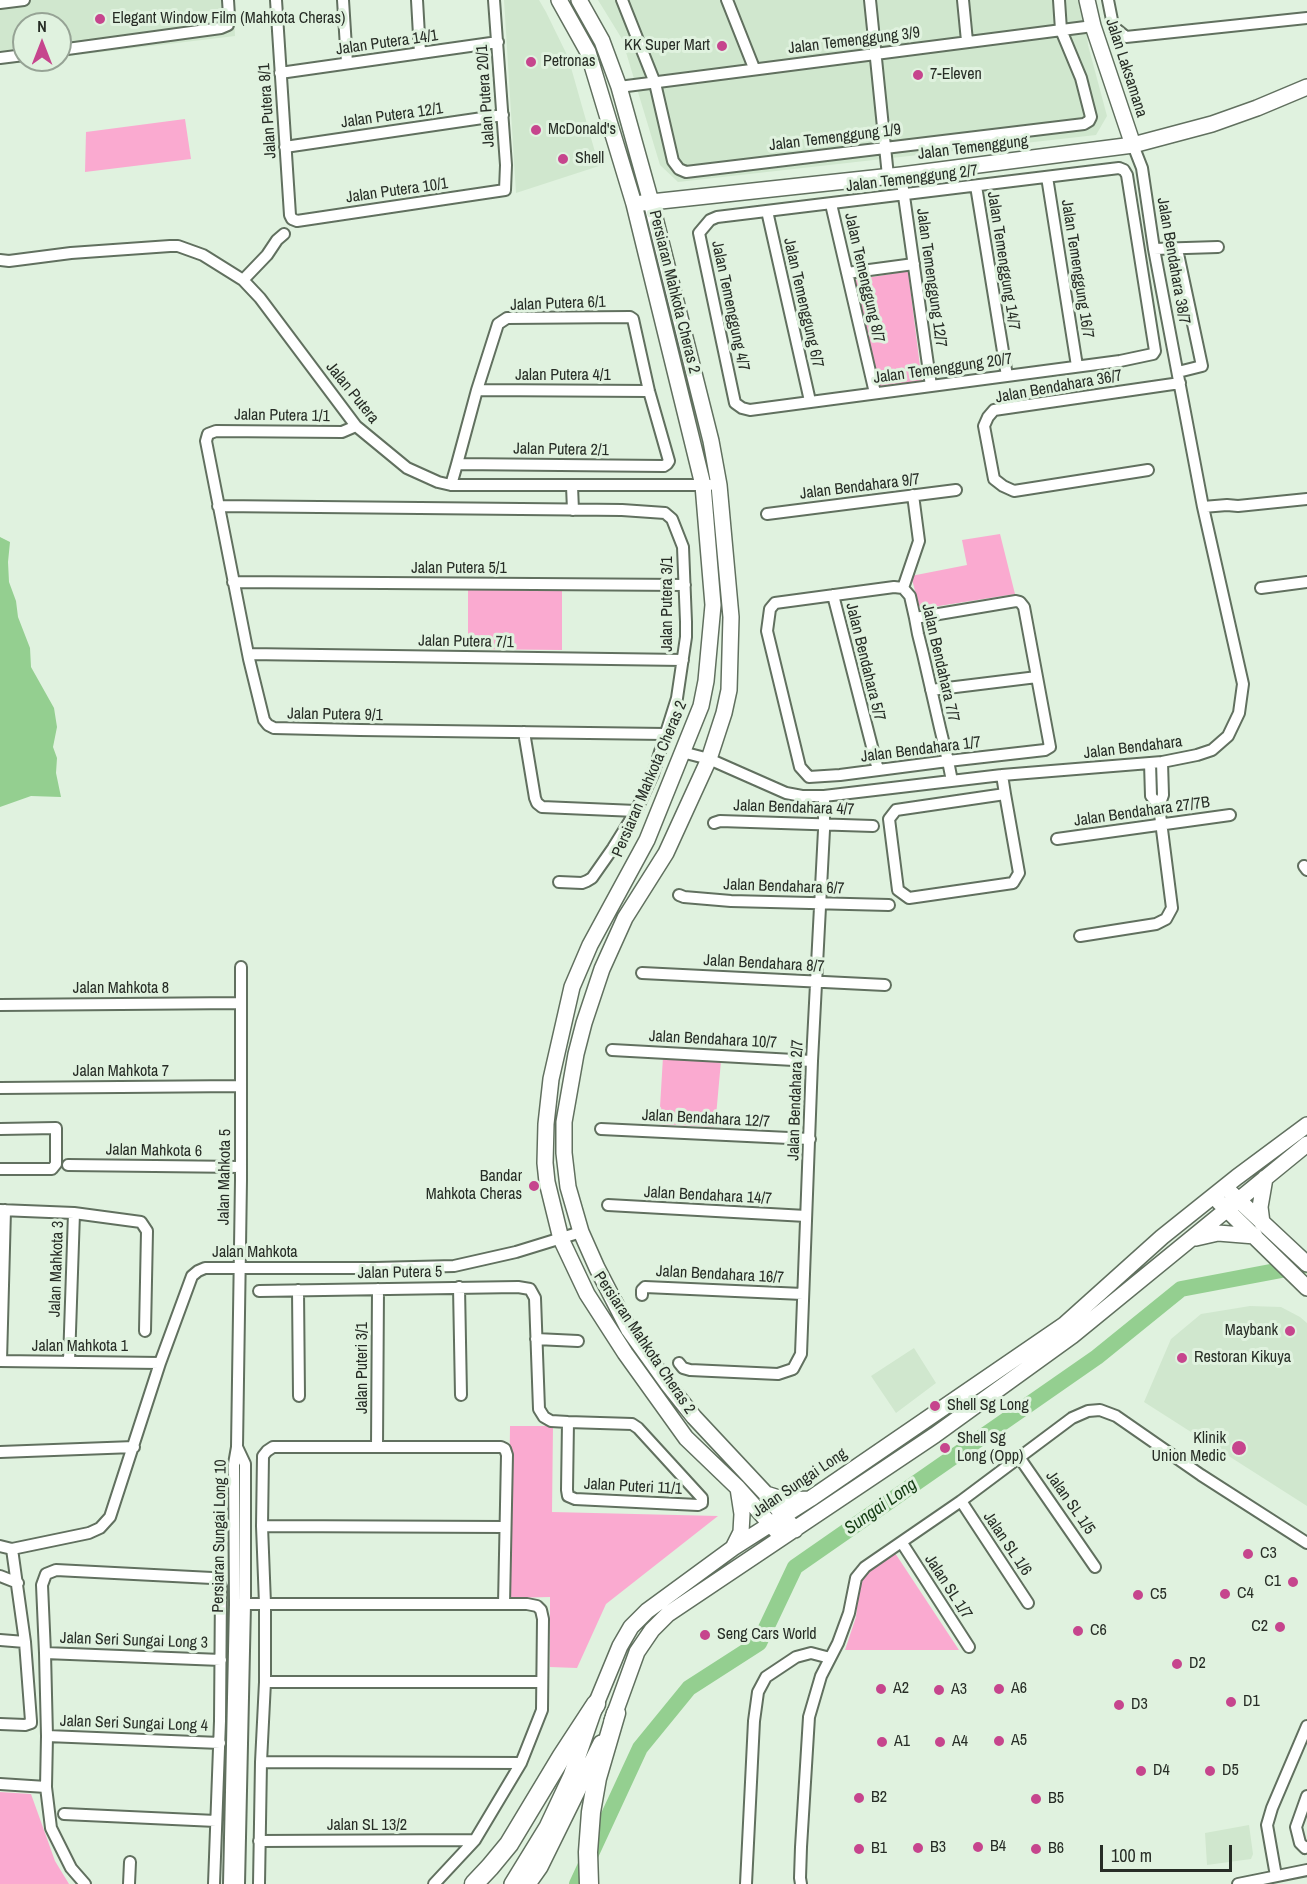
<!DOCTYPE html>
<html>
<head>
<meta charset="utf-8">
<style>
	body { margin:0 }
	#map { position:relative; width:1307px; height:1884px; overflow:hidden; background:#e0f2df; font-family:"Archivo Narrow",sans-serif }
	canvas { display:block }
	.north { position:absolute; left:12px; top:12px; width:60px; height:60px; box-sizing:border-box; background:#e0f2df; border:2px solid #96a395; border-radius:50%; rotate:0deg; font-size:16px; font-weight:700; line-height:24px; text-align:center; color:#272d26 }
	.north::after { content:''; display:block; margin:auto; width:21px; height:27px; background:#c6458d; clip-path:polygon(50% 0,100% 100%,50% 72%,0 100%) }
	.scale { position:absolute; left:1100px; top:1845px; width:132px; height:27px; box-sizing:border-box; border:3px solid #272d26; border-top:0; padding-left:8px; font-size:18px; line-height:21px; white-space:nowrap; color:#272d26; -webkit-text-stroke:4px #e0f2df; paint-order:stroke }
</style>
</head>
<body>
<div id="map">
<canvas width="1307" height="1884"></canvas>
<div class="north">N</div>
<div class="scale">100 m</div>
</div>
<script>
const context = document.querySelector('canvas').getContext('2d');
context.lineJoin = 'round';
function fill(path, color) {
  context.fillStyle = color;
  context.fill(path, 'evenodd');
}
function shape(rows) {
  const path = new Path2D();
  for (const r of rows) {
    path.moveTo(r[0], r[1]);
    for (let i = 2; i < r.length; i += 2) path.lineTo(r[i], r[i + 1]);
  }
  return path;
}
function strokePath(path, color, width, dash) {
  context.strokeStyle = color;
  context.lineWidth = width;
  context.lineCap = dash ? 'butt' : 'round';
  context.setLineDash(dash || []);
  context.stroke(path);
}
function write(font, color, halo, rows, align = 'center') {
  context.font = font + ' "Archivo Narrow",sans-serif';
  context.lineWidth = 6;
  context.setLineDash([]);
  context.textBaseline = 'middle';
  context.strokeStyle = halo;
  context.fillStyle = color;
  for (const [text, x, y, turn = 0] of rows) {
    context.save();
    context.translate(x, y);
    context.rotate((+turn || 0) * Math.PI / 180);
    context.textAlign = isNaN(turn) ? turn : align;
    if (halo) context.strokeText(text, 0, 0);
    context.fillText(text, 0, 0);
    context.restore();
  }
}
const built = shape([
	[0,0,233,0,235,36,60,57,60,24,24,24,24,60,40,60,0,65],
	[504,0,539,0,546,12,568,57,599,166,516,193],
	[598,0,1084,0,1088,45,1107,116,1096,135,678,182,660,165,622,39],
	[1250,1306,1281,1307,1300,1317,1307,1323,1307,1506,1144,1402,1171,1339,1201,1314],
	[914,1348,936,1383,896,1413,871,1376],
	[1249,1825,1253,1854,1251,1859,1207,1865,1205,1833]
]);
const green = shape([
	[185,119,191,159,85,172,86,132],
	[908,271,922,382,879,387,855,280],
	[1000,534,1015,594,920,609,911,576,967,565,962,540],
	[468,589,562,591,562,650,468,649],
	[663,1057,721,1061,715,1127,659,1124],
	[510,1426,553,1426,552,1512,718,1516,606,1604,577,1668,550,1667,550,1597,508,1598],
	[895,1553,959,1650,845,1650,856,1617,859,1588,866,1571],
	[0,1792,31,1794,55,1861,69,1884,0,1884]
]);
const water = shape([
	[0,537,10,542,8,562,9,582,16,601,18,617,30,648,31,667,54,708,57,727,53,747,57,758,56,773,61,797,31,796,0,807]
]);
const river = shape([
	[577,1884,640,1748,689,1688,759,1643,795,1567,1097,1357,1181,1289,1307,1265]
]);
const street = shape([
	[276,0,290,215,292,219],
	[343,0,347,63],
	[417,0,420,53],
	[622,0,655,83,673,161,679,169,686,172,1084,124,1089,121,1091,117,1081,78,1061,30,1059,0],
	[727,0,754,68],
	[870,0,888,176],
	[963,0,967,41],
	[1108,0,1112,20,1115,28,1126,37,1307,18],
	[0,3,24,0],
	[60,50,221,28,228,25,229,16,228,0],
	[0,58,24,55],
	[280,73,498,42],
	[619,87,1093,26],
	[285,147,503,115],
	[1119,168,1124,170,1127,175,1155,351,1153,354,1120,361,750,410,742,408,735,403,699,233,710,220,717,217,1119,168],
	[901,175,931,386],
	[1047,177,1077,366],
	[976,186,1007,376],
	[831,204,875,393],
	[767,211,810,401],
	[292,219,297,221,505,190,506,165,494,0],
	[1154,249,1218,247],
	[1177,249,1202,366,1178,372],
	[0,260,9,261,71,253,170,246,178,246,203,255,243,280,260,298,356,426,407,468,438,482,451,485,710,485],
	[847,273,914,264],
	[243,280,267,255,277,240,284,234],
	[477,390,649,391],
	[356,426,342,432,216,431,208,434,206,441,249,659,264,720,268,725,274,728,360,730,665,734],
	[1148,470,1014,491,1003,486,994,479,984,426,988,417,994,410,1180,383],
	[451,485,457,464,477,390,498,324,507,318,630,317,633,319,649,391,669,461,667,464,664,466,457,464],
	[572,486,573,510],
	[218,506,622,510,665,513,672,519,683,547,686,622,686,637,677,698,653,774,636,811,613,848,592,878,587,881,582,883,559,882],
	[1203,507,1227,505,1238,506,1307,499],
	[767,514,956,490],
	[233,582,685,585],
	[903,588,919,541,913,495],
	[1261,588,1307,582],
	[833,595,878,770],
	[915,618,1016,601,1020,602,1024,607,1050,747,1045,750,948,761,840,775,809,777,800,767,767,631,770,609,775,603,894,587,903,588,910,596,915,618,918,634,923,654,940,728,948,761,952,781],
	[248,654,683,660],
	[931,690,1037,677],
	[524,732,535,798,537,803,542,807,636,811],
	[682,752,709,759,786,793,802,796,824,796,1002,775,1162,762,1197,755,1212,750,1228,736,1239,713,1243,684,1203,507,1154,249,1142,168,1133,145],
	[1150,763,1151,796,1159,806],
	[1002,775,1005,794,1019,873,1013,883,909,898,898,890,889,819,896,810,1005,794],
	[714,823,720,821,873,826],
	[1057,839,1230,815],
	[1304,866,1307,870],
	[679,895,684,897,731,901,889,905],
	[1080,936,1156,924,1166,919,1172,908,1159,806,1163,795,1162,762],
	[642,973,885,985],
	[0,1005,241,1003],
	[612,1050,812,1061],
	[0,1088,241,1086],
	[0,1129,56,1128,56,1164,52,1169,0,1169],
	[601,1129,810,1139],
	[68,1165,241,1167],
	[608,1205,806,1216],
	[0,1210,74,1213,141,1222,147,1231,145,1331],
	[459,1287,461,1395],
	[298,1290,299,1396],
	[259,1291,518,1287,530,1289,535,1298,539,1409,544,1417,551,1421,568,1422,632,1424,638,1428,702,1498,702,1503,698,1505,575,1499,568,1496,567,1490,568,1422],
	[642,1295,642,1290,645,1287,803,1294],
	[536,1339,578,1341],
	[0,1361,160,1363],
	[1,1361,5,1210],
	[69,1361,74,1213],
	[679,1363,683,1368,690,1370,778,1374,793,1369,801,1354,812,1061,824,830,824,796],
	[237,1447,245,1464,245,1604,239,1884],
	[377,1447,378,1289],
	[0,1452,134,1447],
	[1019,1457,1095,1567],
	[961,1501,1028,1603],
	[262,1526,505,1527],
	[902,1543,969,1647],
	[0,1546,12,1549,89,1533,100,1528,110,1517,160,1363,192,1276,198,1271,205,1268,375,1268,454,1266,516,1252,581,1232],
	[0,1576,18,1583],
	[235,1604,527,1604,537,1606,541,1610,543,1619,542,1710,521,1763,475,1840,434,1884],
	[0,1640,25,1642],
	[45,1653,221,1660],
	[265,1682,542,1682],
	[0,1724,25,1725,31,1723,31,1721,25,1642,12,1549],
	[47,1736,220,1743],
	[261,1762,521,1763],
	[0,1784,46,1787],
	[1307,1796,1296,1827,1300,1843,1305,1848,1307,1847],
	[64,1814,216,1821],
	[259,1841,475,1840],
	[1276,1876,1267,1825,1272,1808,1307,1726],
	[85,1884,71,1868,51,1828,46,1787,47,1736,45,1653,42,1585,46,1574,56,1570,212,1578,218,1580,221,1587,220,1721,214,1884],
	[129,1884,130,1862],
	[229,1884,235,1604,234,1464,237,1447,241,1180,241,967],
	[259,1884,261,1762,265,1682,265,1604,262,1526,263,1456,267,1451,273,1447,501,1447,505,1449,507,1455,504,1604],
	[746,1884,754,1721,758,1692,766,1677,796,1657,811,1653,830,1658],
	[801,1884,800,1878,801,1847,809,1717,821,1676,838,1643,849,1613,856,1578,865,1567,961,1501,1072,1418,1088,1411,1100,1410,1116,1416,1201,1475,1307,1543],
	[1238,1884,1307,1870]
]);
const secondary = shape([
	[559,0,588,52,634,204,703,485,713,605,706,681,701,706,647,840,590,945,572,987,551,1079,546,1124,545,1163,547,1182,561,1239,578,1275,587,1294,625,1353,686,1438,738,1488,782,1537],
	[579,0,602,41,619,87,651,202,711,441,719,485,731,617,729,690,724,713,709,759,666,853,625,918,602,969,584,1023,576,1054,564,1122,564,1153,568,1187,581,1232,597,1268,629,1330,667,1383,694,1417,766,1494,795,1530],
	[1087,0,1093,26,1133,145],
	[642,203,901,175,1133,145,1212,124,1257,108,1307,87],
	[1231,1193,1307,1264],
	[1219,1202,1307,1288],
	[1262,1223,1260,1207,1265,1178],
	[1196,1238,1218,1233,1255,1236],
	[766,1494,785,1500,810,1499],
	[733,1548,741,1532,742,1514,738,1488],
	[612,1721,637,1652,652,1630,668,1614,935,1435,1072,1336,1307,1144],
	[512,1884,547,1827,571,1776,596,1704,620,1646,631,1627,647,1611,733,1548,810,1499,1064,1325,1162,1237,1237,1177,1307,1125],
	[528,1884,540,1867,601,1743]
]);
const highway = shape([
	[474,1884,490,1867,509,1844,562,1756,596,1704],
	[589,1884,588,1852,591,1812,597,1778,616,1713]
]);
const markers = [
	[100,19,6,"#c6458d"],
	[722,46,6,"#c6458d"],
	[531,62,6,"#c6458d"],
	[918,75,6,"#c6458d"],
	[536,130,6,"#c6458d"],
	[563,159,6,"#c6458d"],
	[534,1186,6,"#c6458d"],
	[1290,1331,6,"#c6458d"],
	[1182,1358,6,"#c6458d"],
	[935,1406,6,"#c6458d"],
	[945,1448,6,"#c6458d"],
	[1239,1448,8,"#c6458d"],
	[1248,1554,6,"#c6458d"],
	[1293,1582,6,"#c6458d"],
	[1225,1594,6,"#c6458d"],
	[1138,1595,6,"#c6458d"],
	[1280,1627,6,"#c6458d"],
	[1078,1631,6,"#c6458d"],
	[705,1635,6,"#c6458d"],
	[1177,1664,6,"#c6458d"],
	[881,1689,6,"#c6458d"],
	[999,1689,6,"#c6458d"],
	[939,1690,6,"#c6458d"],
	[1231,1702,6,"#c6458d"],
	[1119,1705,6,"#c6458d"],
	[999,1741,6,"#c6458d"],
	[882,1742,6,"#c6458d"],
	[940,1742,6,"#c6458d"],
	[1141,1771,6,"#c6458d"],
	[1210,1771,6,"#c6458d"],
	[859,1798,6,"#c6458d"],
	[1036,1799,6,"#c6458d"],
	[978,1847,6,"#c6458d"],
	[918,1848,6,"#c6458d"],
	[859,1849,6,"#c6458d"],
	[1036,1849,6,"#c6458d"]
];
const poiNames = [
	["Elegant Window Film (Mahkota Cheras)",112,19],
	["KK Super Mart",710,46,"right"],
	["Petronas",543,62],
	["7-Eleven",930,75],
	["McDonald's",548,130],
	["Shell",575,159],
	["Bandar",522,1177,"right"],
	["Mahkota Cheras",522,1195,"right"],
	["Maybank",1278,1331,"right"],
	["Restoran Kikuya",1194,1358],
	["Shell Sg Long",947,1406],
	["Shell Sg",957,1439],
	["Long (Opp)",957,1457],
	["Klinik",1226,1439,"right"],
	["Union Medic",1226,1457,"right"],
	["C3",1260,1554],
	["C1",1281,1582,"right"],
	["C4",1237,1594],
	["C5",1150,1595],
	["C2",1268,1627,"right"],
	["C6",1090,1631],
	["Seng Cars World",717,1635],
	["D2",1189,1664],
	["A2",893,1689],
	["A6",1011,1689],
	["A3",951,1690],
	["D1",1243,1702],
	["D3",1131,1705],
	["A5",1011,1741],
	["A1",894,1742],
	["A4",952,1742],
	["D4",1153,1771],
	["D5",1222,1771],
	["B2",871,1798],
	["B5",1048,1799],
	["B4",990,1847],
	["B3",930,1848],
	["B1",871,1849],
	["B6",1048,1849]
];
const streetNames = [
	["Jalan Temenggung 3/9",854,41,-7],
	["Jalan Putera 14/1",387,43,-8],
	["Jalan Laksamana",1126,68,72],
	["Jalan Putera 20/1",486,96,-94],
	["Jalan Putera 8/1",268,111,-94],
	["Jalan Putera 12/1",392,116,-8],
	["Jalan Temenggung 1/9",835,138,-7],
	["Jalan Temenggung",973,148,-7],
	["Jalan Temenggung 2/7",912,179,-7],
	["Jalan Putera 10/1",397,191,-8],
	["Jalan Temenggung 14/7",1003,261,81],
	["Jalan Bendahara 38/7",1173,261,80],
	["Jalan Temenggung 16/7",1077,269,81],
	["Jalan Temenggung 8/7",864,278,77],
	["Jalan Temenggung 12/7",931,278,82],
	["Persiaran Mahkota Cheras 2",674,292,76],
	["Jalan Temenggung 6/7",803,303,77],
	["Jalan Putera 6/1",558,304,-2],
	["Jalan Temenggung 4/7",730,306,78],
	["Jalan Temenggung 20/7",943,369,-8],
	["Jalan Putera 4/1",563,376],
	["Jalan Bendahara 36/7",1059,387,-10],
	["Jalan Putera",352,393,51],
	["Jalan Putera 1/1",282,416,1],
	["Jalan Putera 2/1",561,450,1],
	["Jalan Bendahara 9/7",860,487,-7],
	["Jalan Putera 5/1",459,569],
	["Jalan Putera 3/1",668,604,-90],
	["Jalan Putera 7/1",466,642,1],
	["Jalan Bendahara 5/7",865,662,76],
	["Jalan Bendahara 7/7",940,663,77],
	["Jalan Putera 9/1",335,715,1],
	["Jalan Bendahara",1133,748,-7],
	["Jalan Bendahara 1/7",921,750,-7],
	["Persiaran Mahkota Cheras 2",650,779,-67],
	["Jalan Bendahara 4/7",794,808,2],
	["Jalan Bendahara 27/7B",1142,812,-8],
	["Jalan Bendahara 6/7",784,887,2],
	["Jalan Bendahara 8/7",764,964,3],
	["Jalan Mahkota 8",121,989],
	["Jalan Bendahara 10/7",713,1040,3],
	["Jalan Mahkota 7",121,1072],
	["Jalan Bendahara 2/7",796,1100,-88],
	["Jalan Bendahara 12/7",706,1119,3],
	["Jalan Mahkota 6",154,1151,1],
	["Jalan Mahkota 5",225,1177,-89],
	["Jalan Bendahara 14/7",708,1196,3],
	["Jalan Mahkota",255,1253],
	["Jalan Mahkota 3",57,1269,-88],
	["Jalan Putera 5",400,1273,-1],
	["Jalan Bendahara 16/7",720,1275,3],
	["Persiaran Mahkota Cheras 2",644,1343,56],
	["Jalan Mahkota 1",80,1347],
	["Jalan Puteri 3/1",363,1368,-90],
	["Jalan Sungai Long",800,1483,-34],
	["Jalan Puteri 11/1",633,1487,3],
	["Jalan SL 1/5",1070,1503,55],
	["Persiaran Sungai Long 10",220,1536,-89],
	["Jalan SL 1/6",1007,1544,56],
	["Jalan SL 1/7",948,1587,57],
	["Jalan Seri Sungai Long 3",134,1641,2],
	["Jalan Seri Sungai Long 4",134,1724,2],
	["Jalan SL 13/2",367,1826]
];
const waterNames = [
	["Sungai Long",881,1507,-35]
];
fill(built, '#d0e7ce');
fill(green, '#faaad0');
fill(water, '#94cf90');
strokePath(river, '#94cf90', 16);
strokePath(street, '#61705f', 14);
strokePath(secondary, '#61705f', 18);
strokePath(highway, '#61705f', 21);
strokePath(street, '#fff', 10);
strokePath(secondary, '#fff', 15);
strokePath(highway, '#fff', 18);
for (const [x, y, r, color] of markers) {
  const dot = new Path2D();
  dot.arc(x, y, r, 0, 2 * Math.PI);
  context.fillStyle = color;
  context.fill(dot);
  strokePath(dot, '#e0f2df', 2);
}
write('16px', '#272d26', '#e0f2df', poiNames, 'left');
write('16px', '#272d26', '#e0f2df', streetNames);
write('italic 18px', '#133b12', '#e0f2df', waterNames);
</script>
</body>
</html>
